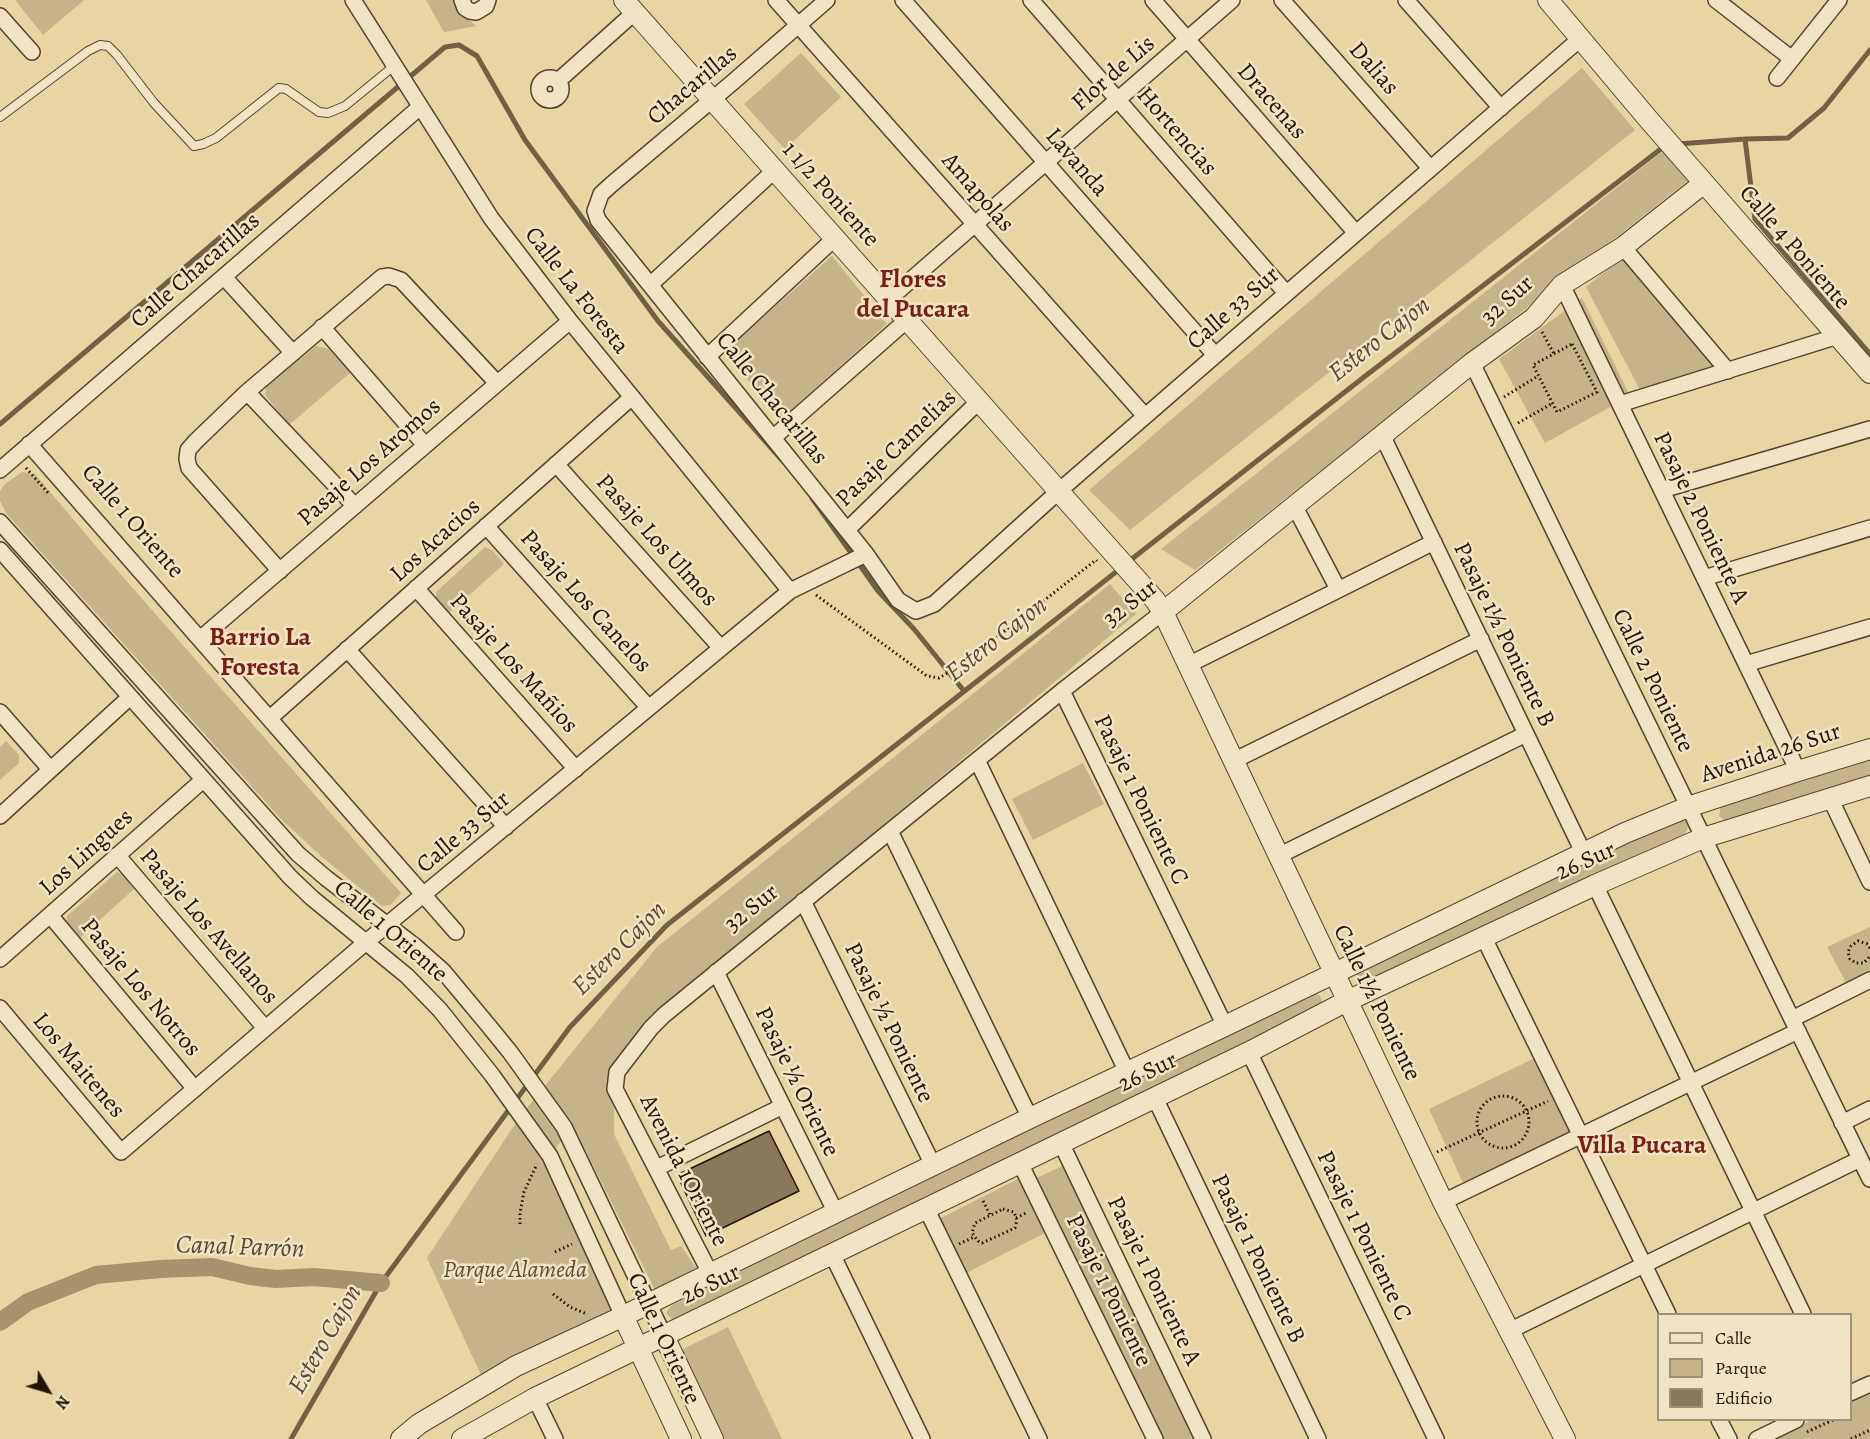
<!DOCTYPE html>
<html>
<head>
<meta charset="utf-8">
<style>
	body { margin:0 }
	#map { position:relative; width:1870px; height:1439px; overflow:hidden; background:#e9d4a4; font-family:Alegreya,serif }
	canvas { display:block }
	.legend { position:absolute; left:1657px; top:1313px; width:195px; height:108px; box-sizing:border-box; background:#f1e3c4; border:2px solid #9f9078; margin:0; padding:8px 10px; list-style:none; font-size:18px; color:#231406 }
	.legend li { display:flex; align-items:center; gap:12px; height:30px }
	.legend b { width:30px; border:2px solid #9f9078 }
	.north { position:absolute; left:18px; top:1361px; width:60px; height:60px; -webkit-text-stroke:4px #f1e3c4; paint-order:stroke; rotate:128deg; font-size:16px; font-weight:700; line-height:24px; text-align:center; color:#231406 }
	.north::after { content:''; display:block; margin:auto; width:21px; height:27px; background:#231406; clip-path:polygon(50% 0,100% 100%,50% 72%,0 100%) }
</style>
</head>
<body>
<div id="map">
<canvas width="1870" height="1439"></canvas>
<ul class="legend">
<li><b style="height:8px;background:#f1e3c4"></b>Calle</li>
<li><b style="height:16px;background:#c7b389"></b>Parque</li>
<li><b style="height:16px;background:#8a7858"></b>Edificio</li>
</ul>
<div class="north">N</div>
</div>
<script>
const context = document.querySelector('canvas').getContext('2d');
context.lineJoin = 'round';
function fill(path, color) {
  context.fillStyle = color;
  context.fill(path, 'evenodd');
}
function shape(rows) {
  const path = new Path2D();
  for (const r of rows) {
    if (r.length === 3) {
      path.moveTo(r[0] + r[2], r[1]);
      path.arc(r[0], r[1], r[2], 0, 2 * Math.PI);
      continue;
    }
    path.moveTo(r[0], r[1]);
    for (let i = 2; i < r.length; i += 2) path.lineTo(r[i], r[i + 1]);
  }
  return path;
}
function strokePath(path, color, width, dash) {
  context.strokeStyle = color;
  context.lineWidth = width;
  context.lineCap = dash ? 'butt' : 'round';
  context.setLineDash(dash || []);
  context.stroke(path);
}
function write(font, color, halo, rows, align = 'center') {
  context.font = font + ' Alegreya,serif';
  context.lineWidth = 5;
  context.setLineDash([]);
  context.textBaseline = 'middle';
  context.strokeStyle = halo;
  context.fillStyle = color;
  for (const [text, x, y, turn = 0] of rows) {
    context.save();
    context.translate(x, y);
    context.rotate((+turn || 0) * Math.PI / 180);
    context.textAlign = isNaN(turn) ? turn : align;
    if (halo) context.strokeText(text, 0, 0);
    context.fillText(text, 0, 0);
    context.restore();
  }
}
const green = shape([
	[15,0,84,0,43,35],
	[426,0,461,0,463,15,476,26,444,32],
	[801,53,841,97,785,149,744,104],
	[1582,68,1635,130,1130,530,1089,490],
	[1663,151,1690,179,1195,570,1161,549],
	[832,256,887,324,781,419,724,352],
	[1623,257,1718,367,1641,392,1586,287],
	[1582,298,1630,396,1545,443,1499,359],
	[316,346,329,349,351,372,289,425,265,395,267,385],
	[22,472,35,474,94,544,401,893,391,905,382,906,322,857,281,819,6,513,0,501,0,491,5,484],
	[485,547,493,551,504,564,448,614,436,600,436,592],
	[1110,584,1136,614,653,1017,607,1079,614,1107,614,1134,671,1250,681,1246,696,1268,656,1292,573,1125,550,1156,618,1323,486,1386,427,1258,519,1118,657,947],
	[6,741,19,755,19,763,0,780,0,747],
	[1870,760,1870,779,1726,821,1719,816,1721,806,1726,803],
	[1083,763,1104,804,1033,840,1012,799],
	[1681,817,1689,825,1684,836,1584,879,1367,984,1361,983,1357,979,1357,973],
	[117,872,124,875,135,888,80,938,67,925,67,916],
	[1870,927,1870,977,1849,988,1827,947],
	[1307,994,1316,994,1320,996,1323,1004,1320,1009,673,1320,667,1314,667,1311,672,1305],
	[1535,1058,1571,1134,1464,1185,1429,1109],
	[1065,1165,1198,1439,1159,1439,1032,1180],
	[1018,1179,1045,1233,966,1273,939,1219],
	[728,1327,782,1439,724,1439,681,1350],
	[1870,1390,1870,1439,1774,1439,1812,1420,1850,1420,1851,1400]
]);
const stream = shape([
	[1745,139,1755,219,1870,354],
	[1678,144,1745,139,1788,138,1824,108,1870,50],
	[0,424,445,47,459,45,477,56,525,140,658,321,782,460],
	[812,498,878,591,914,629,964,691],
	[1128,562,1364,377,1666,145],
	[291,1439,381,1283,570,1027,667,925,1121,568]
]);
const canal = shape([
	[0,1322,28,1302,96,1275,160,1269,212,1267,250,1276,276,1279,314,1277,381,1283]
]);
const building = shape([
	[769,1131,799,1191,706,1236,677,1175,769,1131]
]);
const path = shape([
	[1542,332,1554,354],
	[1572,344,1597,392,1557,412,1533,365,1572,344],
	[1504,397,1538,376],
	[1518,423,1553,403],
	[26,468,50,495],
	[816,595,927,676,939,678,961,665,1096,560,1097,561],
	[1870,948,1867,944,1858,941,1851,946,1848,952,1850,959,1856,963,1864,963,1870,956],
	[1503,1122,26],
	[1437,1152,1548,1101],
	[983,1201,990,1215],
	[1003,1209,1014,1212,1017,1220,1015,1228,982,1243,978,1241,972,1233,975,1223,1003,1209],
	[1016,1218,1028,1212],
	[520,1224,520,1213,524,1192,537,1164],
	[959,1244,974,1237],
	[555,1252,572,1244],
	[553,1294,570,1307,587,1314],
	[1807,1432,1833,1420],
	[1851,1439,1870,1430]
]);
const service = shape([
	[0,117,88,51,100,45,108,46,117,55,154,103,194,146,203,144,216,138,279,88,286,89,319,112,328,113,345,106,394,66]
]);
const minor = shape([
	[353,0,491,218,570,321,790,591],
	[462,0,465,8,470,11,476,12,486,6,488,0],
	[776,0,1145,416],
	[827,0,733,82,612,184,601,194,595,211,598,220,866,554,898,600,916,611,934,604,1059,491,1581,38],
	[903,0,1215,355],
	[1031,0,1286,293],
	[1153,0,1356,233],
	[1282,0,1430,168],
	[1406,0,1501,108],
	[1716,0,1792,59],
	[0,16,32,52],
	[550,89,11],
	[1777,78,1839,0],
	[558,81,635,12],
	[1623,247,1728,371],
	[224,277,293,353],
	[650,285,775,170],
	[1562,285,1798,771],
	[889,299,1232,0],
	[322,327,425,445],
	[707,357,835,238],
	[1472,363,1870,1179],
	[247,392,355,506],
	[1620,404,1838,336],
	[1382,435,1584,854],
	[774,437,907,320],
	[29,444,456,932],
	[556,464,721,648],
	[0,470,420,107],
	[1662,490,1870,429],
	[1295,507,1338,589],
	[0,522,298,854,326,878,416,947,443,971,488,1025,510,1052,564,1127,664,1336],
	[486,526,649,708],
	[847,530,979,401],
	[0,550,290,877,312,898,407,976,440,1010,492,1075,550,1156,623,1316],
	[280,571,189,468,187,459,188,450,196,441,247,392,382,277,389,276,401,280,497,383],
	[1704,578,1870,528],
	[416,588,576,769],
	[200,639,570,321],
	[347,649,506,827],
	[1746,664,1870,627],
	[1188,665,1434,542],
	[1062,691,1225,1026],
	[0,712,50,769],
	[270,718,632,397],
	[977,760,1127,1072],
	[1233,761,1481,639],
	[1830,798,1870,882],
	[0,816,130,697],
	[890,831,1030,1118],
	[117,855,265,1028],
	[1278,856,1526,734],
	[1595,885,1803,1314],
	[803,901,933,1165],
	[50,915,195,1089],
	[1484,938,1668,1314],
	[0,959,203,780],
	[716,972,836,1213],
	[0,1008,121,1152,365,943,790,591,866,554],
	[1792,1019,1870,980],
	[1249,1052,1436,1439],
	[1155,1098,1318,1439],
	[1842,1123,1870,1109],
	[1061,1143,1203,1439],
	[1020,1163,1155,1439],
	[657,1168,783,1106],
	[1443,1202,1798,1031],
	[926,1208,1039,1439],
	[832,1254,922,1439],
	[710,1273,615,1089,617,1072,651,1028,664,1015,1062,691,1163,612],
	[1509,1331,1860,1159],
	[1850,1393,1870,1384],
	[535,1398,555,1439],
	[1719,1420,1729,1439],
	[1757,1439,1796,1420]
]);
const tertiary = shape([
	[624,0,1155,600,1163,612,1443,1202,1565,1439],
	[1548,0,1649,120,1870,373],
	[1163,612,1472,363,1534,318,1562,285,1623,247,1704,183],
	[623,1316,681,1439],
	[664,1336,713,1439],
	[401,1439,419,1424,516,1366,613,1321,1030,1118,1225,1026,1625,833,1688,807,1798,771,1870,749],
	[462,1439,535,1398,1249,1052,1347,1001,1595,885,1703,838,1870,786]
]);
const streetNames = [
	["Dalias",1373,69,49],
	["Flor de Lis",1114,74,-41],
	["Chacarillas",693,86,-40],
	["Dracenas",1271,102,49],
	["Hortencias",1176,132,49],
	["Lavanda",1076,163,49],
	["Amapolas",977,193,49],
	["1 1/2 Poniente",830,195,48],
	["Calle 4 Poniente",1794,248,49],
	["Calle Chacarillas",196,271,-41],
	["Calle La Foresta",576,291,52],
	["32 Sur",1508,301,-42],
	["Calle 33 Sur",1234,309,-41],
	["Calle Chacarillas",771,399,51],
	["Pasaje Camelias",897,449,-44],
	["Pasaje Los Aromos",370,463,-41],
	["Pasaje 2 Poniente A",1700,518,64],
	["Calle 1 Oriente",132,522,49],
	["Los Acacios",436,541,-42],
	["Pasaje Los Ulmos",656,541,48],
	["Pasaje Los Canelos",585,602,48],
	["32 Sur",1131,604,-38],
	["Pasaje 1½ Poniente B",1503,635,64],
	["Pasaje Los Mañios",513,664,48],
	["Calle 2 Poniente",1652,681,64],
	["Avenida 26 Sur",1771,754,-18],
	["Pasaje 1 Poniente C",1140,800,64],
	["Calle 33 Sur",464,833,-40],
	["Los Lingues",87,853,-42],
	["26 Sur",1586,862,-24],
	["32 Sur",752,909,-39],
	["Pasaje Los Avellanos",208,927,49],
	["Calle 1 Oriente",390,932,41],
	["Pasaje Los Notros",140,988,50],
	["Calle 1½ Poniente",1376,1003,64],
	["Pasaje ½ Poniente",888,1023,64],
	["Los Maitenes",78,1066,50],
	["26 Sur",1148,1073,-26],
	["Pasaje ½ Oriente",796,1082,64],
	["Avenida 1Oriente",683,1171,63],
	["Pasaje 1 Poniente C",1363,1236,64],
	["Pasaje 1 Poniente B",1257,1259,64],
	["Pasaje 1 Poniente A",1153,1281,64],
	["26 Sur",711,1285,-26],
	["Pasaje 1 Poniente",1108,1291,64],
	["Calle 1 Oriente",663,1339,65]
];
const parkNames = [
	["Parque Alameda",515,1271]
];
const neighbourhoodNames = [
	["Flores",913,281],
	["del Pucara",913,311],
	["Barrio La",260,639],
	["Foresta",260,669],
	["Villa Pucara",1642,1147]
];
const waterNames = [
	["Estero Cajon",1380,340,-38],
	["Estero Cajon",997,640,-38],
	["Estero Cajon",620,949,-45],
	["Canal Parrón",240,1248,2],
	["Estero Cajon",326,1340,-60]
];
fill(green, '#c7b389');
strokePath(stream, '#726044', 5);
strokePath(canal, '#a6936e', 18);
fill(building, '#8a7858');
strokePath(building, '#231406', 1.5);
strokePath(service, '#54442e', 10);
strokePath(minor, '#54442e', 18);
strokePath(tertiary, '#54442e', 22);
strokePath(path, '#231406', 3, [1.5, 3]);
strokePath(service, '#f1e3c4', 8);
strokePath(minor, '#f1e3c4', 15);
strokePath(tertiary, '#f1e3c4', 20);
write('24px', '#231406', '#f1e3c4', streetNames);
write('italic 24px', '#5c4c34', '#f1e3c4', parkNames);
write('bold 26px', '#7a1f14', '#f1e3c4', neighbourhoodNames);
write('italic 26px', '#574730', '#f1e3c4', waterNames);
</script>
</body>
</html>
